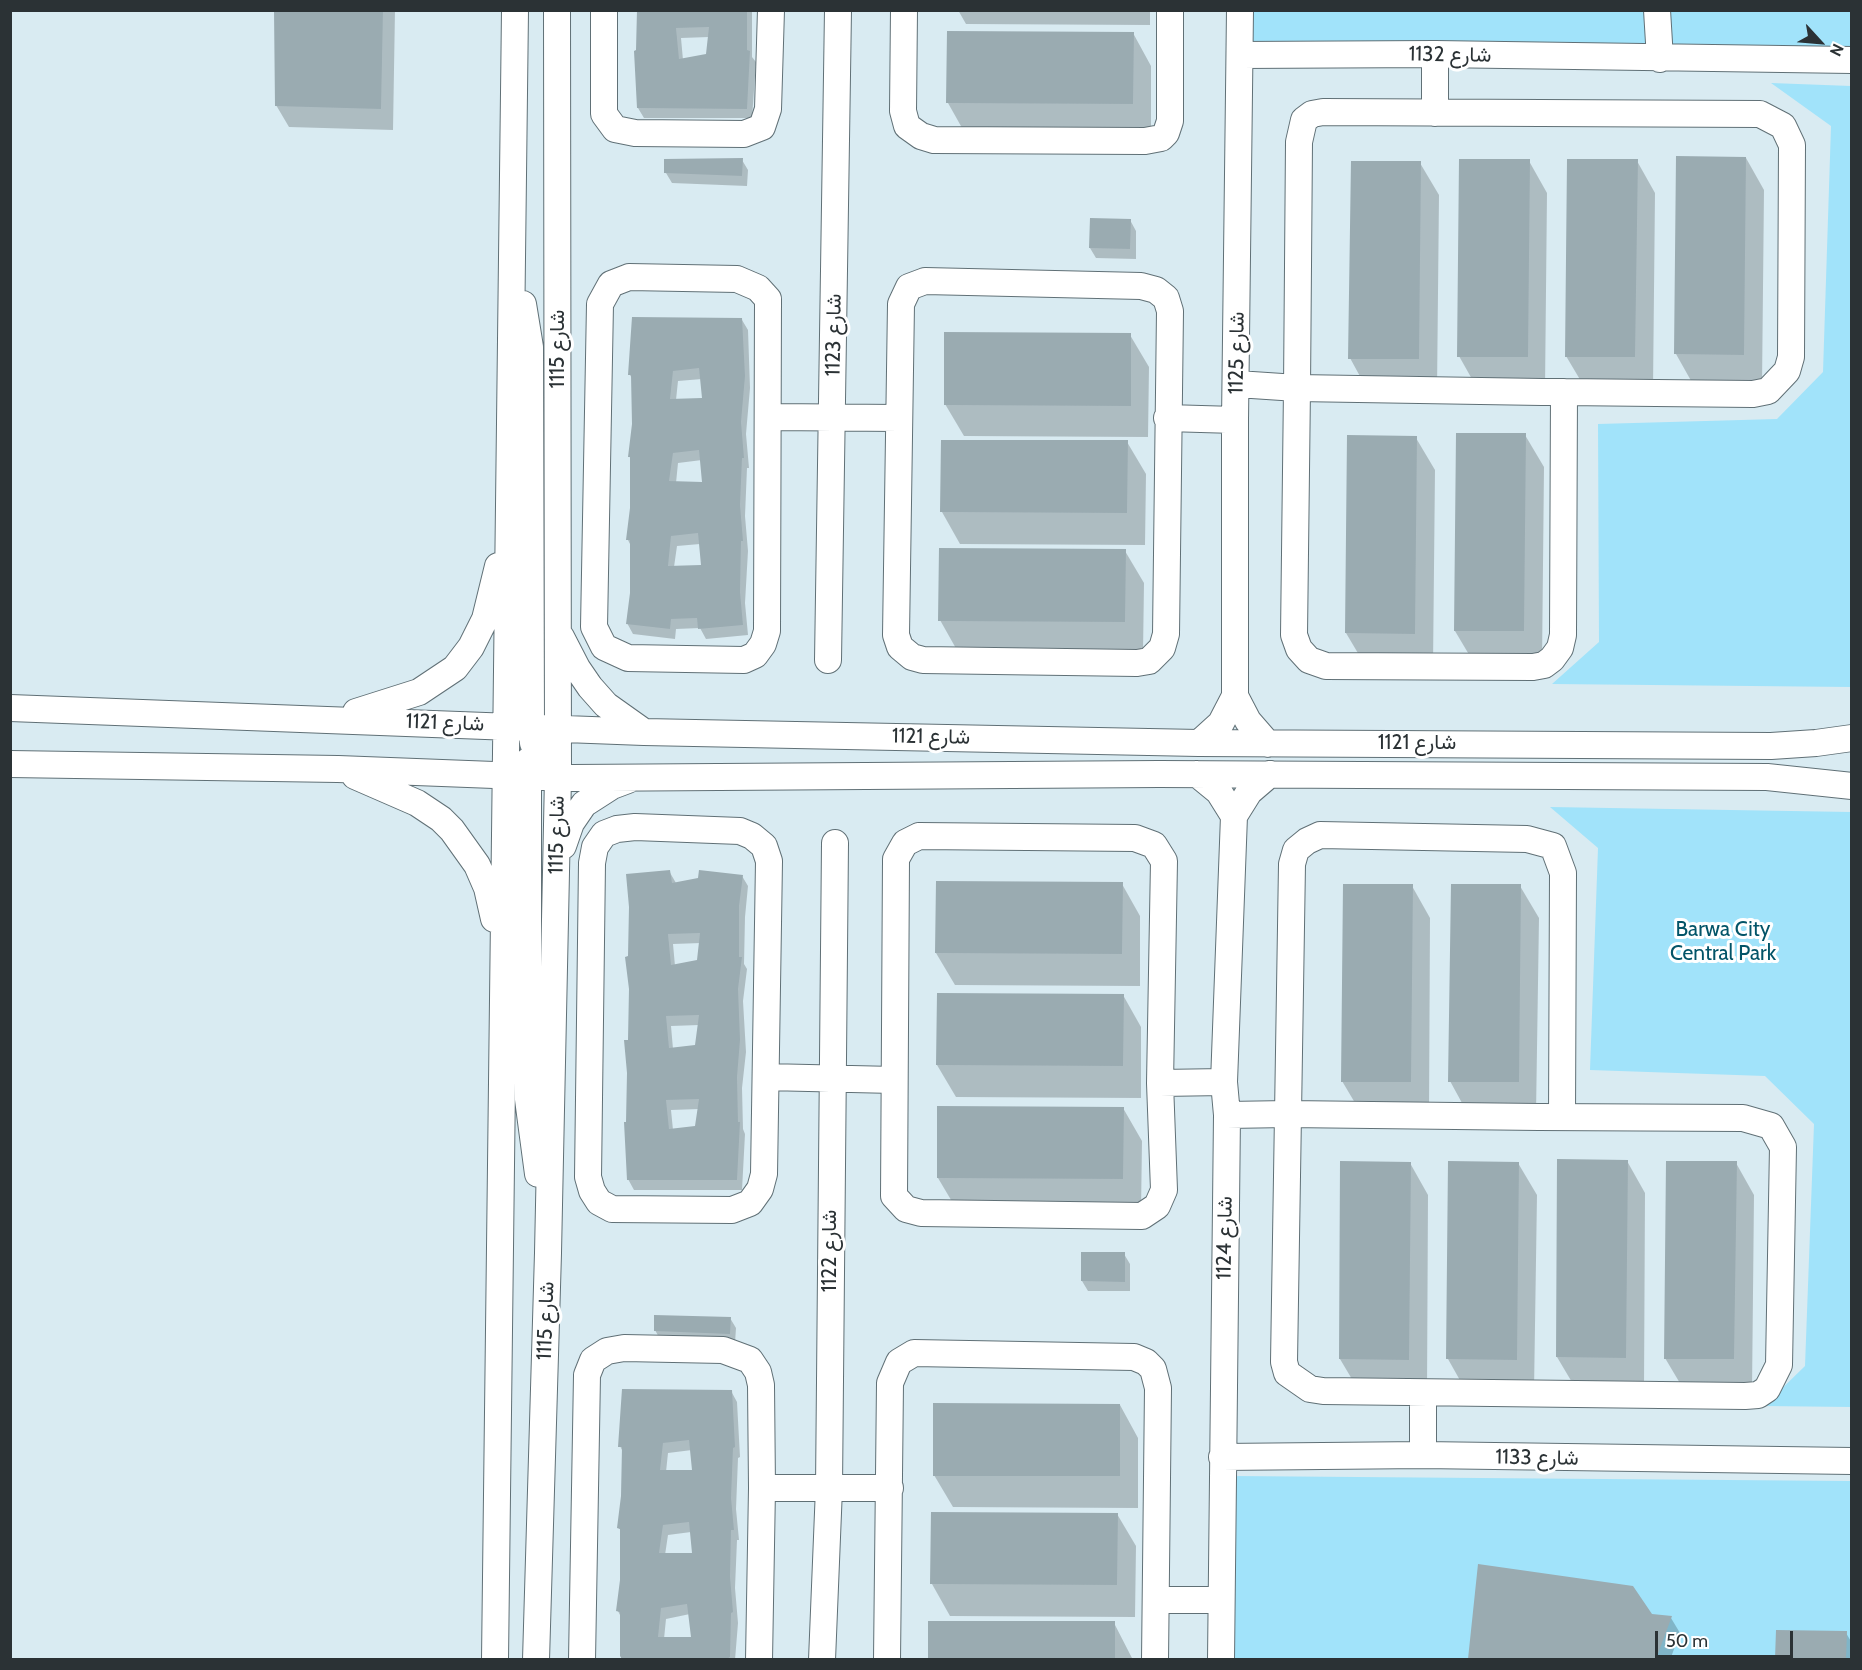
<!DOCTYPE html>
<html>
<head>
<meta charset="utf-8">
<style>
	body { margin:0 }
	#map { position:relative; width:1862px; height:1670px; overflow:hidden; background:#d9ebf2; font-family:Cabin,sans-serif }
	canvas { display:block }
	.frame { position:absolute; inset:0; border:12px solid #2b3235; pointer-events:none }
	.north { position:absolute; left:1790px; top:12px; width:60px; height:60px; -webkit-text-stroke:4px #fff; paint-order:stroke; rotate:116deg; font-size:16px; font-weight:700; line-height:24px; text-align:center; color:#2b3235 }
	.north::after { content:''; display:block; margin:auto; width:21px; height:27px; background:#2b3235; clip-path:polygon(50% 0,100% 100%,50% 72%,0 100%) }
	.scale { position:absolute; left:1655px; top:1631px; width:138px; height:27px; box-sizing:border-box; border:3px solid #2b3235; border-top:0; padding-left:8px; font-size:18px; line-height:21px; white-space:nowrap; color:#2b3235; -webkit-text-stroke:4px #fff; paint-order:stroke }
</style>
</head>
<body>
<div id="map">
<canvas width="1862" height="1670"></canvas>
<div class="frame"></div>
<div class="north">N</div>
<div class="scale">50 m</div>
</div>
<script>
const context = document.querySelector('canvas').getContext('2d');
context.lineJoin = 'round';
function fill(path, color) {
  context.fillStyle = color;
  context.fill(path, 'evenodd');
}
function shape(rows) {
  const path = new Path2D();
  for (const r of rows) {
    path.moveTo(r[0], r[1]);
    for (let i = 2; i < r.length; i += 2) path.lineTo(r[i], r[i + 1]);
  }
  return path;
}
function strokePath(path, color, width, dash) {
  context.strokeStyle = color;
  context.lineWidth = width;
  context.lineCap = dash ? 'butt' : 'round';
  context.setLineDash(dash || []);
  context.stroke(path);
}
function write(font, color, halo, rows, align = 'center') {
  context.font = font + ' Cabin,Vazirmatn,sans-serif';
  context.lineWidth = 6;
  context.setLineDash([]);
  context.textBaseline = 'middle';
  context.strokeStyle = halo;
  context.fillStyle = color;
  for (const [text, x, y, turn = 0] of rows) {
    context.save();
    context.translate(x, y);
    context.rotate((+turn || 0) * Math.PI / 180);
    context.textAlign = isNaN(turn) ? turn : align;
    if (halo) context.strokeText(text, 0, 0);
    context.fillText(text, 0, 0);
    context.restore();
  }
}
const green = shape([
	[1242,11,1851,11,1851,51,1240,55],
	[1771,83,1851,86,1851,687,1552,684,1599,642,1598,424,1777,419,1823,372,1831,126],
	[1550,807,1851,812,1851,1407,1764,1406,1805,1366,1814,1124,1765,1076,1590,1070,1598,848],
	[1233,1476,1851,1481,1851,1659,1230,1660]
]);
const shadow = shape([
	[276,10,395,10,393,130,289,127,276,105],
	[639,10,752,10,752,57,756,62,752,118,644,118,638,108],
	[709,37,707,55,683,60,681,38],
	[958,10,1150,10,1150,25,966,24],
	[948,33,1133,33,1151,66,1151,136,966,135,948,103],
	[1746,158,1764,190,1762,386,1694,386,1676,354],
	[742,160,748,170,747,186,672,183,666,173],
	[1529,161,1547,193,1545,389,1477,388,1459,356],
	[1637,161,1655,193,1653,389,1585,388,1566,356],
	[1420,163,1439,195,1437,391,1368,391,1350,358],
	[1130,220,1136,231,1136,259,1096,258,1090,248],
	[742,320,748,330,750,388,746,434,749,468,747,468,745,516,748,551,745,603,748,635,706,639,700,628,676,629,675,639,633,634,627,623,631,593,631,546,628,540,632,508,632,461,629,456,633,424,633,380,630,375],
	[702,379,704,400,676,400,678,381],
	[702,460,704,483,676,483,678,463],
	[700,544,702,567,674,567,677,546],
	[1130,335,1149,367,1148,437,964,436,945,404],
	[1525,435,1544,467,1542,663,1474,663,1455,631],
	[1416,438,1435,470,1433,666,1365,665,1346,633],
	[1127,442,1146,474,1145,545,960,544,942,512],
	[1125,551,1144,583,1143,653,958,652,940,620],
	[669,871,676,883,742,876,748,886,745,917,744,964,747,969,743,1001,746,1052,742,1088,743,1129,745,1134,742,1190,634,1190,628,1179,629,1041],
	[701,943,698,962,675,966,673,944],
	[699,1025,697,1046,673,1049,671,1026],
	[699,1109,697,1128,673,1130,671,1110],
	[937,882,1122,884,1140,916,1140,986,955,985,936,953],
	[1412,886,1430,918,1429,1114,1361,1113,1342,1081],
	[1520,886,1539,918,1536,1114,1468,1114,1450,1081],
	[1123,995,1141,1027,1141,1098,956,1097,937,1065],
	[1123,1108,1142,1141,1141,1211,957,1210,938,1178],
	[1627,1161,1645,1193,1644,1389,1576,1389,1557,1357],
	[1410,1163,1428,1195,1427,1391,1359,1391,1340,1359],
	[1518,1163,1537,1195,1534,1391,1466,1391,1448,1359],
	[1736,1163,1754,1195,1752,1391,1684,1390,1665,1358],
	[1124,1254,1130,1264,1130,1291,1088,1291,1082,1281],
	[730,1318,736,1328,735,1343,661,1341,655,1330],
	[731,1391,737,1402,740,1457,738,1458,736,1509,739,1540,737,1540,735,1588,738,1623,735,1660,621,1660,621,1617,618,1611,621,1580,622,1532,619,1528,623,1496,623,1452,620,1446],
	[692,1450,694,1471,666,1472,668,1453],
	[691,1532,694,1554,665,1555,668,1535],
	[690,1614,692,1638,664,1639,666,1619],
	[1120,1405,1138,1438,1138,1508,953,1507,934,1475],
	[1117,1514,1136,1546,1135,1617,950,1616,932,1584],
	[1479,1565,1651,1616,1671,1618,1680,1633,1670,1660,1469,1660],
	[930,1622,1114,1623,1133,1660,929,1660],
	[1777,1631,1846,1633,1852,1643,1852,1660,1776,1659]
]);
const building = shape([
	[274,10,383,10,381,109,275,106],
	[637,10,747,10,747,50,750,51,747,109,637,108,634,51,636,50],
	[709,27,706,54,679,59,676,28],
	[947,31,1134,32,1133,104,946,103],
	[1676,156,1746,157,1744,355,1674,354],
	[743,158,742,176,664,173,664,159],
	[1459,159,1530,159,1528,357,1457,357],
	[1567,159,1638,159,1635,357,1565,357],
	[1351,161,1421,161,1419,359,1348,359],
	[1090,218,1131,219,1130,249,1089,248],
	[632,317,742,318,745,376,741,422,744,458,742,458,740,505,743,541,741,541,740,592,743,625,698,629,697,618,671,619,670,629,626,624,630,593,630,540,626,540,630,508,630,457,628,457,632,424,631,375,628,375],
	[699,368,702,398,670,399,673,371],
	[699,450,702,482,669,481,673,453],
	[698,533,701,565,668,566,671,536],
	[944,332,1131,333,1131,406,944,405],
	[1456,433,1526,433,1524,631,1454,631],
	[1347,435,1417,436,1415,634,1345,633],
	[941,440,1128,440,1127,513,940,512],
	[939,548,1126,549,1125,622,938,621],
	[670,870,672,883,698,878,699,870,743,875,739,906,739,957,742,957,738,989,740,1040,737,1077,738,1122,740,1122,737,1180,627,1180,624,1122,626,1122,627,1073,624,1040,628,1040,629,989,625,957,628,956,629,907,626,874],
	[700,933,697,960,671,965,668,934],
	[699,1015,695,1045,669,1048,666,1016],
	[699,1099,695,1126,669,1129,666,1100],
	[936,881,1123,882,1122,954,935,953],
	[1343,884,1413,884,1411,1082,1341,1082],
	[1451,884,1521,884,1519,1082,1448,1082],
	[937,993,1124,994,1123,1066,936,1065],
	[937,1106,1124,1107,1123,1179,937,1178],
	[1557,1159,1628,1160,1626,1358,1556,1357],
	[1340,1161,1411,1162,1409,1360,1339,1359],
	[1448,1161,1519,1162,1517,1360,1446,1359],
	[1666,1161,1737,1161,1734,1359,1664,1359],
	[1081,1252,1125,1252,1125,1282,1081,1281],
	[654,1315,731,1317,730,1334,654,1331],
	[622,1389,732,1390,735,1447,733,1448,731,1498,734,1530,731,1530,730,1577,733,1612,731,1613,730,1657,727,1659,622,1659,620,1656,620,1612,616,1611,620,1580,620,1529,617,1528,621,1496,622,1447,618,1447],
	[689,1440,692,1470,660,1470,663,1443],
	[689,1522,692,1553,659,1553,663,1525],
	[687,1604,691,1637,658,1637,661,1608],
	[933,1403,1120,1404,1120,1476,933,1476],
	[931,1512,1118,1513,1117,1585,930,1584],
	[1478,1564,1633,1586,1652,1614,1672,1616,1656,1659,1468,1659],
	[928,1621,1115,1621,1115,1659,928,1659],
	[1776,1630,1847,1631,1846,1659,1775,1659]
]);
const minor = shape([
	[604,10,604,114,615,129,635,133,744,134,762,127,768,109,771,10],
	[904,10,903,111,907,126,921,136,934,140,1145,141,1161,138,1166,133,1170,121,1170,10],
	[1657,10,1660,59],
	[1240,55,1435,54,1852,60],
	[1435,113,1435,54],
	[629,277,737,279,758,288,768,299,767,631,763,644,755,655,744,660,628,658,604,647,594,627,600,304,611,284,629,277],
	[925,281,1141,286,1156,290,1166,298,1170,311,1166,634,1162,648,1149,661,1137,663,923,660,912,657,900,647,896,635,901,304,909,287,925,281],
	[523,304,530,347,531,726,533,743,538,755,558,777],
	[1237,384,1297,388,1542,392,1564,392,1656,393,1753,394,1768,391,1787,371,1791,357,1792,145,1783,126,1760,114,1323,112,1312,114,1304,120,1299,142,1297,388,1294,635,1299,649,1309,660,1326,666,1533,667,1544,665,1552,659,1560,648,1563,635,1564,392],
	[769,417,899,418],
	[1167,418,1235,420],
	[561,637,577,668,590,687,606,705,644,732],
	[828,660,838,10],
	[1235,696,1248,721,1268,744],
	[10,708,644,732,1199,743,1771,746,1816,743,1852,738],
	[356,712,419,692,455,668,471,647,485,619,498,566],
	[1199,743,1221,723,1235,696,1235,420,1240,10],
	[528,761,528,1099,538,1174],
	[10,764,338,769,572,778,1159,774,1767,777,1852,786],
	[1197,774,1219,792,1234,816],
	[355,776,417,803,441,819,452,830,477,865,487,888,494,919],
	[635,827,740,831,752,836,764,846,769,861,764,1174,760,1189,750,1203,732,1210,612,1209,599,1202,592,1191,588,1177,592,863,595,847,604,834,617,829,635,827],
	[919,836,1135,838,1154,845,1164,861,1160,1083,1164,1190,1157,1206,1142,1216,921,1213,906,1209,894,1196,896,859,905,843,919,836],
	[563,846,571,823,584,804,612,786,628,780],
	[766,1077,894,1080],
	[1160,1083,1224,1082],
	[1227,1115,1288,1114,1539,1117,1743,1118,1771,1126,1783,1147,1779,1365,1767,1389,1758,1395,1745,1396,1323,1391,1310,1389,1287,1373,1284,1362,1288,1114,1292,864,1296,850,1307,841,1320,835,1527,839,1553,846,1563,873,1562,1117],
	[1423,1394,1423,1455],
	[1222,1457,1423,1455,1852,1461],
	[762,1488,890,1488],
	[1156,1600,1221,1600],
	[495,1660,515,10],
	[536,1660,548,1253,558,777,557,10],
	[582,1660,587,1375,593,1360,607,1351,624,1348,723,1350,750,1360,758,1372,761,1385,762,1488,759,1660],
	[822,1660,829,1488,835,843],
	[887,1660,890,1383,899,1362,914,1353,1134,1357,1146,1362,1153,1369,1158,1388,1155,1660],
	[1221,1660,1227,1115,1224,1082,1234,816,1249,792,1270,774]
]);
const streetNames = [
	["شارع 1132",1450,55,1],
	["شارع 1123",834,335,-89],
	["شارع 1115",558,349,-90],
	["شارع 1125",1237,353,-89],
	["شارع 1121",445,723,2],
	["شارع 1121",931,737,1],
	["شارع 1121",1417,743],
	["شارع 1115",557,835,-89],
	["شارع 1124",1225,1238,-89],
	["شارع 1122",830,1251,-90],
	["شارع 1115",546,1321,-88],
	["شارع 1133",1537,1458,1]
];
const parkNames = [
	["Barwa City",1723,930],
	["Central Park",1723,954]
];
fill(green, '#a1e3fa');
fill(shadow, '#0003');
fill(building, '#9aabb1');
strokePath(minor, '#607076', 28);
strokePath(minor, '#fff', 26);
write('21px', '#2b3235', '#fff', streetNames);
write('21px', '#025468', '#fff', parkNames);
</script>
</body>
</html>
